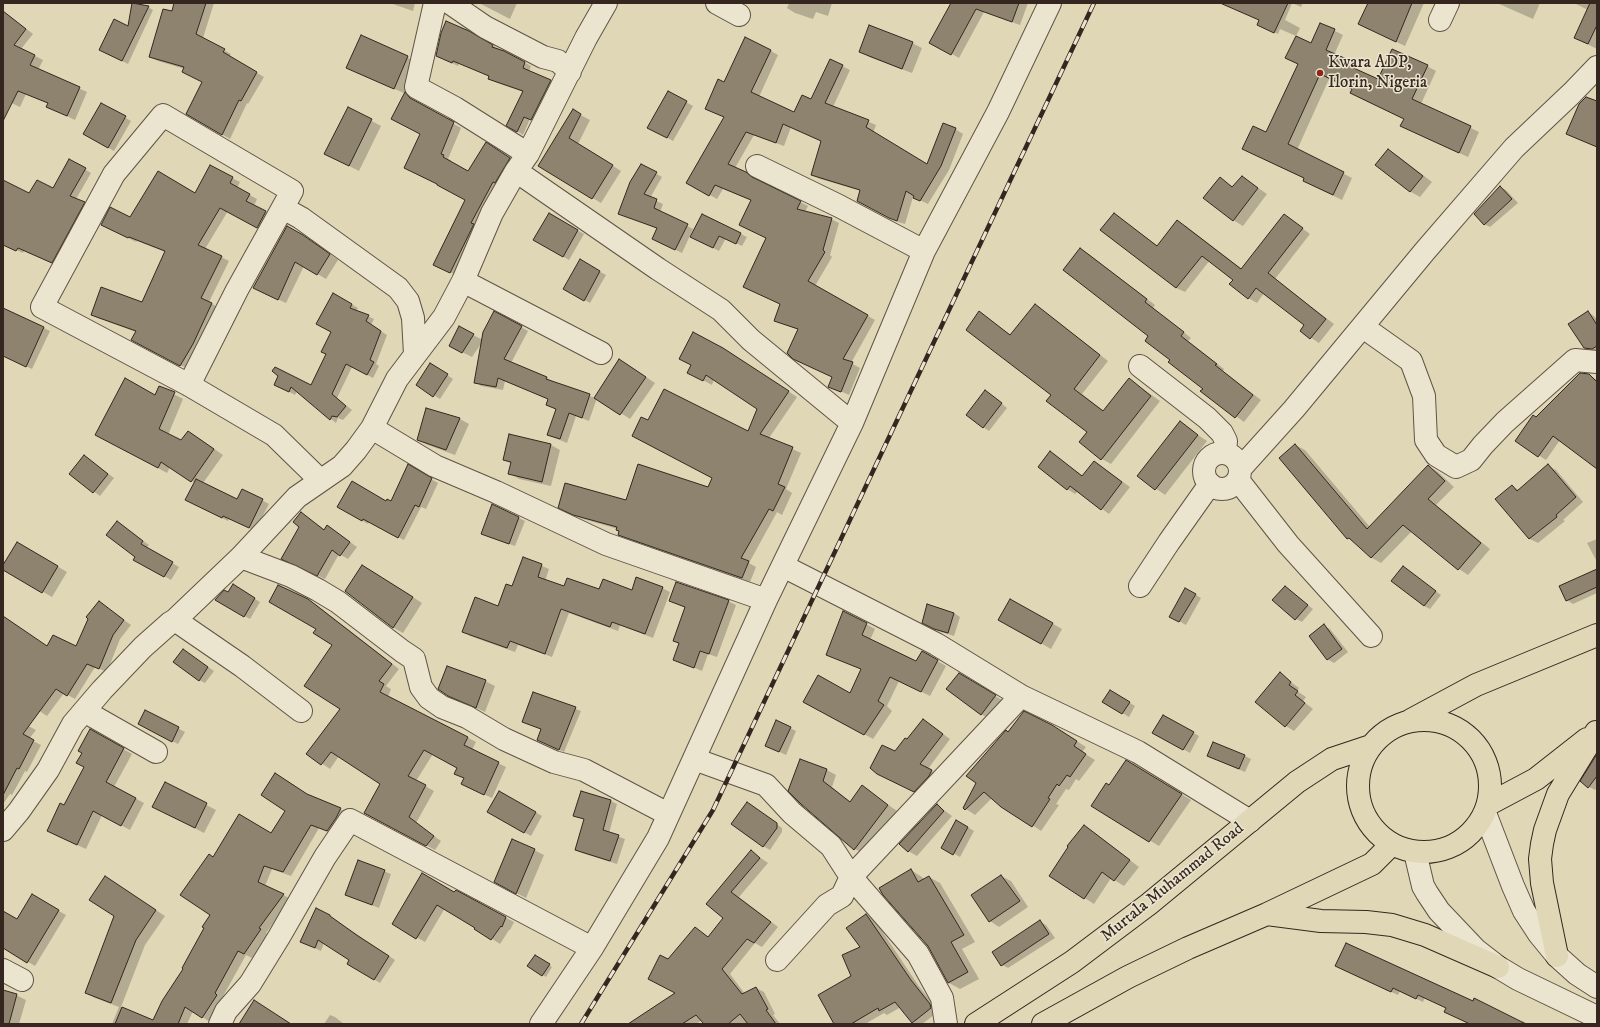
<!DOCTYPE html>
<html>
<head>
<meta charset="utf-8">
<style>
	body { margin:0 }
	#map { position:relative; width:1600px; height:1027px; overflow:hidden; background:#e0d7b7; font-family:"IM FELL DW Pica",serif }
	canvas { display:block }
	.frame { position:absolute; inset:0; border:4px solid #35271f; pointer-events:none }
</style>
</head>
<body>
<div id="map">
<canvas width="1600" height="1027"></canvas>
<div class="frame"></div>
</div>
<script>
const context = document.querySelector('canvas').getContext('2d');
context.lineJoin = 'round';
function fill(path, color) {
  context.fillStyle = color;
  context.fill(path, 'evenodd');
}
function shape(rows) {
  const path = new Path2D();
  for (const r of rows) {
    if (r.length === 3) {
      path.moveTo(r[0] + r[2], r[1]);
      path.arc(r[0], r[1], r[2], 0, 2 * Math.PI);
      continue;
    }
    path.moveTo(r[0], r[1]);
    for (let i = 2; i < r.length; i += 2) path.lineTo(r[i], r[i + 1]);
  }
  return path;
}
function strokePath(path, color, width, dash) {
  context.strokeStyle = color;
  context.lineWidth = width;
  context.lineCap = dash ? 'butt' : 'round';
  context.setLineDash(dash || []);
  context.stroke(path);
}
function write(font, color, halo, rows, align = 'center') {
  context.font = font + ' "IM FELL DW Pica",serif';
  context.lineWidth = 3;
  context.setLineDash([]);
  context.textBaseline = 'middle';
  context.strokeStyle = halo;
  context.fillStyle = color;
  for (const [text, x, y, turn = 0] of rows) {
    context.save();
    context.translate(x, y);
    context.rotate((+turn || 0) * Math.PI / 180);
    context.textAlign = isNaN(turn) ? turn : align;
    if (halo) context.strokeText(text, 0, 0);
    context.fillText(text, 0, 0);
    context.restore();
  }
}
const shadow = shape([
	[175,3,214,3,203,38,231,54,229,57,264,77,248,104,247,103,230,139,187,114,203,82,185,69,158,61,150,57],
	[390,3,415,3,413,11],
	[479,3,517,3,510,19],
	[789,3,832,3,828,16,816,12,813,19,795,13,787,8],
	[955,3,1028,3,1020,25,984,12,959,58,931,42],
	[1235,3,1303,3,1301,7,1292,3,1285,20,1300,28,1296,36,1280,29,1278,34,1262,27,1260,20],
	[1369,3,1424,3,1405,46,1359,24],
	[1497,3,1540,3,1533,19],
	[1574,3,1597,3,1597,49,1575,38,1588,10],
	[148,7,153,10,128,64,106,53],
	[3,11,33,34,21,49,43,60,38,70,87,92,75,120,47,107,49,104,26,94,20,107,3,99],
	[1321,24,1343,35,1334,55,1358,66,1356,70,1379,80,1427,66,1436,71,1421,104,1479,132,1468,157,1410,130,1405,119,1360,98,1351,93,1353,89,1329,79,1297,150,1352,178,1342,200,1313,186,1304,181,1305,179,1243,149,1266,133,1298,64,1287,58,1311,44],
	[468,32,531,66,529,72,556,84,537,122,530,119,523,135,508,125,523,92,495,82,489,79,490,77,459,63,458,66,437,56],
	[361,36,417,62,404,93,357,73],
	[912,43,922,48,912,73,869,57,860,51],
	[771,51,778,55,759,97,794,114,812,100,842,66,850,70,833,107,876,125,873,133,927,165,955,129,963,134,949,170,928,204,913,197,905,224,898,222,866,205,861,191,820,179,812,175,822,141,791,127,784,146,754,135,735,168,754,177,758,181,808,206,805,212,831,219,839,223,830,255,832,257,815,286,875,320,851,363,860,368,849,395,829,386,833,377,799,330,776,321,781,304,767,238,752,201,723,189,717,199,687,182,725,117,714,113,725,83],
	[668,92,693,106,673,141,649,127],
	[405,94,417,103,461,128,448,159,451,160,450,162,469,172,494,148,517,163,458,276,442,268,466,200,421,134],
	[1597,102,1597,147,1567,134],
	[101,104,131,121,114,151,84,134],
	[348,108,381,126,359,171,325,154],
	[573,111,590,120,578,144,621,171,601,203,539,166],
	[1388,150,1398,156,1432,182,1420,197,1411,192,1377,165],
	[69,160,91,173,76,199,90,206,58,266,24,251,23,253,3,244,3,181,29,194,53,189],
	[641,165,662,177,650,198,663,204,660,212,693,229,682,253,653,239,658,229,619,213],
	[1242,177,1267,194,1243,226,1233,220,1220,179,1234,187],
	[232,178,240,182,237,188,257,199,254,206,273,217,265,231,228,211,205,249,229,261,209,302,219,308,188,369,140,344,136,332,100,319,92,315,142,303,165,252,137,241,136,242,110,229,131,218,195,194],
	[1500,187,1506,190,1518,203,1490,227,1484,224],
	[1114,214,1158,246,1177,221,1186,226,1242,269,1284,215,1310,234,1275,279,1334,324,1319,343,1301,331,1306,325,1264,293,1257,303,1248,298,1234,279,1210,260,1185,292,1176,288,1102,230],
	[549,215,584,234,569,260,535,240],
	[287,227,312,241,338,260,326,279,304,266,286,303,262,292],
	[741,234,747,237,742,246,726,238,719,251,692,237],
	[1081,249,1089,254,1155,305,1153,308,1191,338,1188,341,1224,369,1223,371,1261,400,1244,422,1202,391,1204,388,1171,360,1150,336],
	[580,261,606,275,590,303,565,289],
	[334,294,358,308,356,311,374,319,371,325,387,335,376,364,379,366,373,378,352,367,337,398,352,410,343,420,338,418,336,423,297,391,295,395,275,384,311,387,327,354,332,332],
	[3,308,50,331,32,369,5,356],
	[1044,311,1108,361,1082,394,1104,411,1129,379,1160,401,1111,464,1102,459,1088,432,1052,395,980,313,1011,335],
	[1588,312,1594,316,1597,320,1597,352,1591,351,1584,347],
	[521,327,528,331,511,363,547,378,553,382,595,398,629,366,655,383,630,419,597,398,589,421,576,416,567,443,555,438,548,434,557,409,547,405,549,399,505,381,503,390,481,386,475,382,483,341,472,357,460,351,459,328,483,340],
	[723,348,797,397,769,438,801,453,786,489,792,493,782,515,777,512,749,563,756,567,750,582,627,539,619,534,620,531,618,529,583,519,567,512,709,489,714,478,649,422,749,432,758,408,714,379,712,385,697,377],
	[437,368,453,379,440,399,417,385],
	[1589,375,1597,380,1597,468,1560,440,1546,460,1517,441,1537,418],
	[160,387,183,399,168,435,181,442,197,437,223,455,203,483,238,500,243,490,269,504,255,531,229,518,228,521,193,503,195,483,170,467,167,473,105,439,156,396],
	[991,395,1007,408,989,431,983,427],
	[427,409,460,419,469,424,455,455,428,445,418,440],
	[1180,423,1207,441,1165,495,1138,476],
	[551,445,560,450,551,486,519,479,509,473,512,464,504,460],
	[1295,445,1305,450,1370,527,1428,466,1438,472,1454,487,1436,505,1490,549,1468,575,1459,569,1412,531,1381,563,1372,558,1357,544,1348,538,1280,458],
	[1051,453,1083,476,1095,462,1130,487,1109,514,1078,491,1075,494,1067,489],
	[90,460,114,478,100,496,70,474],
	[409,466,438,483,426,509,421,507,404,540,369,522,368,524,338,507,392,503],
	[1548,466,1556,470,1583,502,1563,520,1565,521,1538,543,1530,539,1497,499,1512,486,1519,490],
	[301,513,325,530,335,531,357,547,348,559,339,554,325,579,290,563,300,527],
	[519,518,525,521,515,546,489,537],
	[117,522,149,545,146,548,179,567,171,580,135,559,136,557],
	[1597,539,1597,562,1587,543],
	[17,543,67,572,52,597,3,569],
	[524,558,549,569,545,581,565,588,600,591,632,591,662,588,670,592,653,638,620,625,618,631,569,613,552,657,518,645,515,652,470,636,463,631,499,607,513,587],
	[1403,567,1441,595,1430,609,1424,606],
	[372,571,422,603,403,633,394,628,346,591],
	[1597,573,1597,593,1573,604,1567,600],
	[233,586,260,602,250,619,216,600,228,594],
	[1285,587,1313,609,1302,622,1296,619],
	[1186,589,1201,598,1186,625,1170,616],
	[308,600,317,605,399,669,386,686,391,689,388,697,476,742,472,750,506,767,492,798,470,788,465,779,456,774,458,768,433,754,416,781,434,791,416,823,441,841,435,850,374,817,382,784,339,756,330,769,308,754,341,709,333,645,317,629],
	[1011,600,1062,629,1051,649,1000,620],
	[670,601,728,601,736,605,717,657,708,654,702,671,674,659,680,643,674,640,686,608],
	[99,602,131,625,120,639,107,672,95,667,75,699,64,693,47,716,3,687,3,618,48,647,77,648],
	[954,613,960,617,954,636,941,632,929,626],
	[866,624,875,629,870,640,917,662,922,652,946,666,930,696,899,681,887,706,892,711,873,739,813,706,850,695,862,670,827,654],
	[1324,626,1330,629,1348,652,1334,663,1327,659],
	[189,654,214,671,205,683,199,680],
	[1280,674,1299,688,1297,691,1306,697,1303,701,1313,709,1294,731,1286,726],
	[968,679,1005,702,991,720,981,714],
	[485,681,495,686,485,712,448,695],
	[1110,691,1135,706,1129,717,1104,702],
	[534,693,581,711,564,752,538,740,542,730,523,722],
	[145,711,185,732,178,744,145,727],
	[3,712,36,730,29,739,41,745,27,772,25,771,12,795,10,794,3,804],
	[1163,716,1199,736,1190,753,1154,733],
	[931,725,950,739,928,769,939,775,923,796,887,778,895,752,907,740],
	[790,728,796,731,786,755,773,749],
	[90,730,132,754,114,787,144,803,130,830,102,815,86,849,57,836,64,806,85,767,83,753],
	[1061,731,1086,747,1082,752,1095,760,1079,781,1076,779,1069,790,1066,789,1056,804,1059,805,1041,831,992,798,975,815,966,809,1009,733],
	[1208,756,1245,756,1251,759,1245,772],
	[1597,756,1597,787,1595,790,1589,787],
	[1126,761,1191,800,1159,846,1093,806,1109,786],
	[827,770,836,775,832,787,851,802,863,787,897,811,864,854,855,849,801,803],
	[276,774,310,796,348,813,335,835,319,828,291,876,272,869,265,886,291,899,266,933,268,934,252,958,246,955,222,998,225,1000,210,1022,193,1011,187,1024,112,1024,119,1007,95,998,86,993,116,916,114,883,165,916,145,945,121,1007,154,1021,185,968,211,915,214,858,272,834,286,810],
	[165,783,216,810,204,833,163,812],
	[500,792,542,816,531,836,488,812],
	[581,792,611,801,617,804,609,833,625,839,617,864,582,853,576,850,585,820,574,815],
	[937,805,952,816,917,856,908,851],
	[754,807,782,828,782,832,770,850,763,846],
	[957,821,974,831,960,857,942,847],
	[1084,826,1093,832,1139,867,1124,886,1111,878,1094,904,1050,876],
	[534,850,544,855,526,898,505,887],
	[751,851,768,863,739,897,778,927,762,947,755,943,730,974,745,994,756,988,764,992,775,1014,773,1015,780,1024,705,1024,702,1020,696,1024,642,1024,676,994,669,960,695,928,709,938,724,918,707,904],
	[358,861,391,874,379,908,346,895],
	[911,870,922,877,924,880,929,877,940,883,975,942,962,949,979,979,960,989,949,983,928,945],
	[1001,876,1011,881,1028,907,999,927,990,921,972,896],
	[456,891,514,922,510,930,509,930,500,944,445,908,425,942,393,924,455,894],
	[32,896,66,915,35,966,3,947,3,912,17,920],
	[867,915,874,919,918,985,937,1009,938,1012,922,1024,917,1024,913,1022,901,1007,887,1015,884,1013,865,1024,836,1024,861,948],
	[330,916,395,960,380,983,348,963,350,960,324,943,321,951,308,945],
	[1040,922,1046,925,1055,938,1008,968,1002,965],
	[535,956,552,967,546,977,529,966],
	[1343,969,1521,1023,1522,1021,1528,1024,1471,1024,1447,1008,1425,997,1423,1002,1400,991,1398,995],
	[3,991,16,995,26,1000,19,1024,3,1024],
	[330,1015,335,1017,344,1024,324,1024]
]);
const building = shape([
	[132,3,149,6,122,61,99,50,114,19,128,26,132,3],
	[174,3,206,3,196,34,225,49,223,52,257,72,241,101,239,100,222,135,186,114,202,82,182,72,184,67,149,57,163,9,172,11,174,3],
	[951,3,1019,3,1012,22,976,9,951,55,929,43,951,3],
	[1220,3,1288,3,1274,33,1257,25,1259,20,1220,3],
	[1368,3,1412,3,1396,42,1358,24,1368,3],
	[1590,3,1597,3,1597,25,1588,44,1574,38,1590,3],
	[3,11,26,29,14,45,35,55,30,65,80,87,67,116,46,107,48,103,18,91,3,121,3,11],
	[446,21,469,31,493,45,492,47,504,51,525,62,523,68,551,80,531,120,524,117,517,132,506,126,523,91,488,79,489,76,453,61,452,63,436,56,441,33,446,21],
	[1320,23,1335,29,1326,50,1349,60,1347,65,1378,79,1392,49,1428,65,1412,99,1471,126,1459,153,1400,126,1404,119,1350,93,1352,89,1320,74,1288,144,1344,172,1333,195,1303,181,1304,178,1242,149,1253,126,1266,132,1298,64,1285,58,1296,36,1311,43,1320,23],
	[869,25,913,42,902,69,859,52,869,25],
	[361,35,408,56,394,89,346,68,361,35],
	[745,37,771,50,751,92,794,112,802,95,811,99,830,59,843,65,825,103,869,120,866,127,927,164,943,123,956,128,941,166,920,201,913,198,914,196,906,191,897,221,889,218,857,201,860,190,811,175,821,141,783,124,776,143,746,132,728,164,746,172,752,177,801,201,797,209,832,218,823,250,825,252,808,281,868,315,843,359,853,362,841,392,828,387,832,377,793,359,787,353,798,329,774,321,780,304,743,287,766,238,739,225,751,200,715,185,709,196,686,183,724,117,705,109,718,79,724,82,745,37],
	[668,91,687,101,667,138,647,128,668,91],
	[405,92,410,98,454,122,441,154,444,155,443,157,468,171,486,142,510,158,495,183,493,182,471,223,474,224,450,273,433,265,465,200,437,185,437,184,404,168,420,134,391,119,405,92],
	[1586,97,1597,101,1597,147,1566,134,1579,104,1586,97],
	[101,103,126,116,108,148,83,134,101,103],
	[348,107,372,119,349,166,324,154,348,107],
	[573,109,581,114,569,138,613,165,592,199,538,166,573,109],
	[1388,149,1423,176,1410,192,1375,165,1388,149],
	[69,159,86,168,70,196,85,202,52,263,18,248,16,251,3,245,3,180,29,193,37,180,53,188,69,159],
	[641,164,657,172,644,194,657,199,654,208,688,224,675,250,652,239,657,228,618,214,630,182,641,164],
	[210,165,233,177,230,183,250,194,246,201,266,211,257,228,220,208,198,245,222,256,201,298,212,303,193,344,180,366,131,340,136,331,91,315,101,287,142,302,165,251,129,237,128,238,101,225,110,207,130,217,158,171,195,193,210,165],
	[1242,176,1258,188,1233,221,1203,198,1220,177,1232,187,1242,176],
	[1500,186,1512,199,1484,225,1474,214,1500,186],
	[549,213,578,230,563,257,533,240,549,213],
	[1114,213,1157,246,1177,220,1241,269,1284,214,1303,228,1268,273,1326,319,1310,339,1300,331,1304,325,1256,288,1248,299,1229,284,1233,280,1202,256,1176,288,1100,230,1114,213],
	[702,214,741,233,736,244,719,236,713,248,690,237,702,214],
	[287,226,303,235,330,254,317,275,295,262,278,300,253,288,287,226],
	[1080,248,1147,299,1145,302,1184,332,1181,336,1217,364,1215,365,1253,395,1235,418,1200,391,1203,389,1168,362,1170,360,1145,341,1148,336,1063,270,1080,248],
	[580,259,600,271,584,301,563,289,580,259],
	[333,293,352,304,350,308,369,315,366,321,381,331,370,360,374,362,367,375,346,364,332,394,346,406,337,417,332,416,330,420,291,387,289,392,274,385,278,376,272,371,275,367,311,385,326,354,321,352,331,332,316,324,333,293],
	[1035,304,1100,355,1074,389,1103,411,1129,378,1151,396,1101,460,1079,442,1087,432,1046,401,1051,395,966,330,979,311,1010,335,1035,304],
	[3,308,44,327,26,367,3,356,3,308],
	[494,311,522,326,504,359,547,377,546,379,590,394,582,418,569,413,560,439,547,435,556,409,546,405,548,399,498,378,496,387,474,383,483,332,494,311],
	[1588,311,1597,325,1597,346,1592,349,1584,348,1568,324,1588,311],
	[459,326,474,334,462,353,449,346,459,326],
	[693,332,723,348,789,391,760,434,793,447,778,484,785,487,773,511,769,509,741,558,749,561,742,578,618,535,619,531,616,530,617,527,573,515,558,508,565,483,626,500,638,464,708,487,712,478,632,436,641,417,648,420,664,389,748,431,757,409,706,375,703,381,687,373,691,365,679,359,693,332],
	[619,359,646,377,620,415,594,398,619,359],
	[430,363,448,374,433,397,416,385,430,363],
	[1580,373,1589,374,1597,382,1597,469,1553,436,1538,457,1515,441,1533,415,1536,417,1580,373],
	[125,378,155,395,159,386,175,392,159,429,181,440,188,431,214,449,191,482,161,462,158,468,95,435,125,378],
	[985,390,1002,403,983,428,966,415,985,390],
	[426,408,460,418,446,450,417,440,426,408],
	[1180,421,1198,435,1155,490,1137,476,1180,421],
	[509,434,551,444,542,482,508,474,511,462,503,460,509,434],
	[1295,444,1367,529,1428,465,1445,481,1428,499,1481,543,1458,570,1403,525,1371,558,1349,538,1347,539,1279,458,1295,444],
	[1050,451,1082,476,1094,461,1122,482,1101,510,1070,486,1067,490,1038,467,1050,451],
	[84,455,108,474,93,493,69,474,84,455],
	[408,464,432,478,419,507,415,505,398,538,363,519,362,521,337,507,352,481,386,501,387,499,391,501,408,464],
	[1548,464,1576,497,1556,515,1557,517,1529,539,1495,499,1512,485,1517,491,1548,464],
	[196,479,237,499,242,489,263,499,249,528,223,516,222,518,185,500,196,479],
	[492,504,519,517,509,544,481,534,492,504],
	[301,512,324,530,327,525,350,542,340,556,332,550,317,576,281,559,299,527,293,522,301,512],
	[117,521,143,541,141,544,173,562,164,577,133,560,135,557,106,535,117,521],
	[17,542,58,566,42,593,3,570,3,565,17,542],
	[523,557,542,564,538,577,564,586,567,578,599,589,603,579,632,590,636,577,663,587,645,634,612,622,610,627,561,609,545,654,510,641,507,648,462,632,475,597,498,606,506,584,512,586,523,557],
	[362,565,413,597,393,628,345,591,362,565],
	[1403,566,1436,591,1424,606,1391,581,1403,566],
	[1597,569,1597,587,1566,601,1559,586,1597,569],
	[676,582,729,600,709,654,700,651,694,668,673,660,679,643,673,641,685,607,669,601,676,582],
	[233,584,255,598,244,617,215,600,224,590,228,592,233,584],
	[278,585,308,599,392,664,379,681,384,684,380,692,468,737,464,745,499,762,484,795,461,784,464,778,454,774,457,768,424,750,408,776,426,785,409,817,434,836,426,846,364,813,380,784,331,752,321,765,306,754,340,709,304,686,332,645,313,633,316,629,269,602,278,585],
	[1285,586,1308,605,1295,620,1272,600,1285,586],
	[1185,588,1196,594,1179,622,1169,617,1185,588],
	[1010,599,1053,623,1041,644,998,620,1010,599],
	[99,601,124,620,113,635,99,669,87,664,67,696,56,689,23,734,34,740,19,769,17,768,3,795,3,616,47,646,53,635,76,646,88,619,86,617,99,601],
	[927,604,954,613,948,633,934,629,922,623,927,604],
	[843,611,867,623,862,635,916,661,922,651,938,660,921,692,890,677,878,701,884,705,864,735,803,702,818,675,850,693,861,669,826,655,843,611],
	[1324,624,1342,649,1327,660,1309,636,1324,624],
	[183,649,208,667,199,681,173,662,183,649],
	[447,666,486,680,476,708,448,696,438,689,447,666],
	[1280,672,1291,682,1289,685,1298,691,1295,695,1305,703,1285,727,1255,702,1280,672],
	[959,673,996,695,981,715,946,689,959,673],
	[1110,690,1130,702,1122,714,1102,702,1110,690],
	[533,692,576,707,559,750,537,740,541,729,522,722,533,692],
	[145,710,179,727,172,742,138,724,145,710],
	[1024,711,1052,725,1077,741,1074,746,1086,754,1070,777,1067,775,1059,786,1057,784,1048,798,1050,799,1032,827,1001,807,984,792,965,810,963,808,976,783,966,776,1006,730,1008,732,1024,711],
	[1163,715,1194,732,1183,750,1152,733,1163,715],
	[923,719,943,734,920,764,932,770,929,776,914,792,877,774,870,768,882,745,895,751,905,738,907,739,923,719],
	[776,720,791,727,779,752,765,746,776,720],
	[90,729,124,748,106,782,136,798,121,826,93,811,77,845,47,831,60,803,64,805,84,767,76,763,82,753,78,751,90,729],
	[1213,742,1245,755,1239,769,1207,756,1213,742],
	[1597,754,1597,776,1588,788,1580,781,1597,754],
	[800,759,827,769,823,781,850,802,862,785,888,805,854,850,801,804,788,791,800,759],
	[1126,760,1182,794,1149,842,1091,806,1106,783,1109,785,1126,760],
	[275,773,307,794,341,808,336,818,327,831,311,825,283,872,264,866,258,882,284,894,259,928,261,929,244,954,238,951,215,993,217,995,202,1018,185,1007,178,1024,115,1024,122,1007,153,1020,162,1001,183,969,182,968,204,928,202,927,210,915,180,895,209,854,213,857,239,814,271,833,285,811,261,795,275,773],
	[165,782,207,803,195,828,152,807,165,782],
	[499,791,536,812,524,833,487,812,499,791],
	[581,791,611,800,603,830,619,835,610,861,575,850,584,819,573,816,581,791],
	[747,802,777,823,777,828,763,847,731,824,747,802],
	[937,804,944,811,908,852,899,844,937,804],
	[956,820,968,827,953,855,941,848,956,820],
	[1084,825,1130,860,1114,881,1102,872,1084,899,1049,876,1068,847,1067,846,1084,825],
	[512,839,535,849,516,894,494,882,512,839],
	[751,850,760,858,731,892,771,922,754,943,747,939,722,969,742,994,756,987,768,1009,766,1010,776,1024,748,1024,740,1014,728,1024,704,1024,696,1015,682,1024,628,1024,675,993,648,979,660,955,668,959,695,927,708,937,723,918,706,904,751,850],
	[358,860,385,870,372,905,345,895,358,860],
	[911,869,918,882,929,876,964,935,951,942,968,972,948,983,928,946,883,895,879,888,911,869],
	[422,873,454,892,456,890,506,917,502,927,501,926,491,940,474,929,475,928,437,905,416,939,392,924,422,873],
	[1001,875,1020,901,989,922,971,895,1001,875],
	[105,876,156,910,136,940,111,1003,85,993,114,916,89,900,105,876],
	[32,894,59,910,27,963,3,948,3,911,17,919,32,894],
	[316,908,330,915,330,916,358,936,389,956,374,980,347,964,349,960,318,940,315,948,300,942,316,908],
	[866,914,911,980,930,1004,931,1008,912,1023,895,1002,879,1011,878,1008,851,1024,834,1024,818,995,851,976,842,955,860,947,846,928,866,914],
	[1040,920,1049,934,1001,966,992,952,1040,920],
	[1346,943,1473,1001,1474,998,1526,1024,1470,1024,1444,1012,1446,1008,1418,995,1416,999,1393,988,1391,992,1335,966,1346,943],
	[535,955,550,964,542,976,527,966,535,955],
	[3,990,17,994,9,1024,3,1024,3,990],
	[254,1000,291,1024,239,1024,254,1000]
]);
const minor = shape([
	[435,3,416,87,455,108,528,154],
	[450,3,485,27,543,57,558,61,570,72],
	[717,3,739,15],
	[1440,20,1448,3],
	[757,166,839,206,924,251],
	[516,171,658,269,721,310,751,340,852,423],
	[283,208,301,218,398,288,408,301,413,318,415,354],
	[463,281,601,353],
	[1363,327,1411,361,1424,396,1426,440,1436,455,1456,467,1471,460,1483,445,1505,422,1575,360,1597,362],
	[1140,366,1207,418,1222,433,1226,441,1225,453],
	[189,385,237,290,292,191,163,115,114,174,42,307,189,385,274,435,320,480],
	[372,428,435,466,496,492,606,544,766,600],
	[1222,471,18],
	[1240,469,1294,409,1425,251,1514,148,1572,93,1597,67],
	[1238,480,1288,544,1371,636],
	[241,557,291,576,318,590,338,602,402,651,414,659,421,687,429,698,442,707,467,717,504,739,554,762,584,770,668,814],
	[783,566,936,644,1021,696,1138,752,1250,821],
	[1140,586,1169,542,1210,484],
	[175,620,242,666,301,711],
	[84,711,156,752],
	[694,759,766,785,792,813,831,846,851,877,918,954,942,998,946,1024],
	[1485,813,1513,886,1524,911,1539,934,1557,956,1577,974,1597,987],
	[3,830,19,811,48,770,73,724,102,690,143,647,170,623,175,620,241,557,297,497,342,466,356,450,372,428,397,379,444,317,463,281,492,213,516,171,528,154,586,38,606,3],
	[1415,852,1423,886,1427,893,1439,911,1476,950,1498,967,1518,979,1597,1017],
	[777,960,827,905,842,896,851,877,1021,696],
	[3,970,22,980],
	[220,1024,226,1011,250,984,279,937,325,857,350,820,592,948],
	[541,1024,592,948,658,838,766,600,852,423,924,251,998,112,1050,3]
]);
const highway = shape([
	[1411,720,1476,685,1597,635],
	[1424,786,66],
	[1489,804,1536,779,1587,739],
	[1267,914,1321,921,1366,922,1392,925,1425,935,1498,967],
	[1557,956,1542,883,1540,859,1542,844,1545,830,1558,794,1596,732],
	[976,1024,1072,962,1149,904,1297,782,1332,759,1371,746],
	[1043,1024,1128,977,1188,948,1267,914,1372,864,1391,845]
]);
const rail = shape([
	[581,1024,713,810,1094,3]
]);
const markers = [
	[1320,73,4,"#8f2418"]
];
const poiNames = [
	["Kwara ADP,",1328,63],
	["Ilorin, Nigeria",1328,83]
];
const streetNames = [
	["Murtala Muhammad Road",1173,883,-39]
];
fill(shadow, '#0003');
fill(building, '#8e836e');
strokePath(building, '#35271f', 1);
strokePath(minor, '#605345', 24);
strokePath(highway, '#35271f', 24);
strokePath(minor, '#ebe5d0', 22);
strokePath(highway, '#e0d7b7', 22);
strokePath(rail, '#35271f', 4.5);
strokePath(rail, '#ebe5d0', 3, [9]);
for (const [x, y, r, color] of markers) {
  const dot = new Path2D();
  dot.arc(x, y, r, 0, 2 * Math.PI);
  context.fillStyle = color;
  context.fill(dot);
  strokePath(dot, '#ebe5d0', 1.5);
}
write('17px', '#35271f', '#ebe5d0', poiNames, 'left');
write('17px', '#35271f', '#ebe5d0', streetNames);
</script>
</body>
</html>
